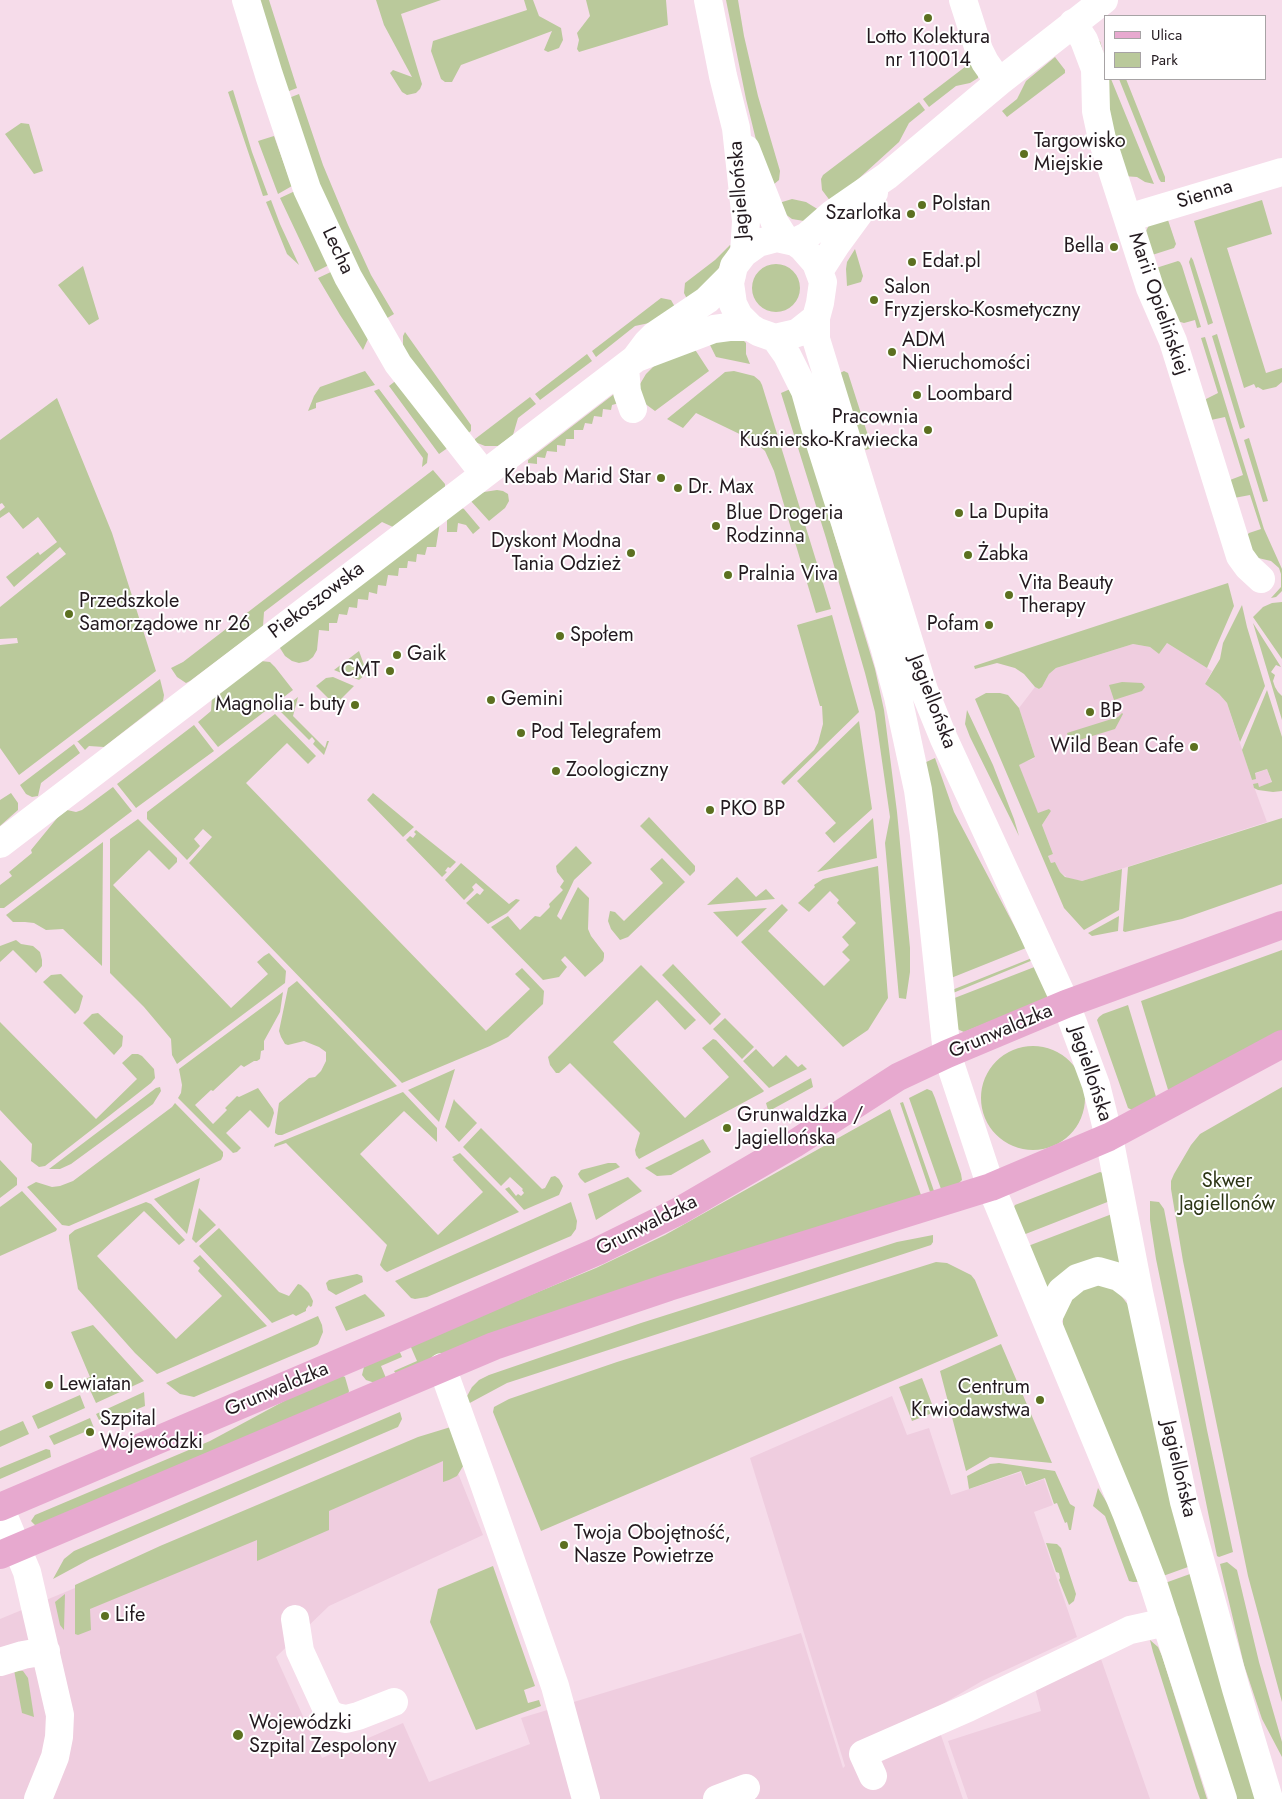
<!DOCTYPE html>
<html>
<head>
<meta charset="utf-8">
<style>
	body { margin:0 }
	#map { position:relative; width:1282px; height:1799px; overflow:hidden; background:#f6dcea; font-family:Jost,sans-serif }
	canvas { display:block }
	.legend { position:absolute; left:1104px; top:15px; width:162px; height:65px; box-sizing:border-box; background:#fff; border:1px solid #a7a3a5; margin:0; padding:6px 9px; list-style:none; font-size:15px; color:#231a1f }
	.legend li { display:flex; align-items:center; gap:10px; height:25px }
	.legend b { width:25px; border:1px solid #a7a3a5 }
</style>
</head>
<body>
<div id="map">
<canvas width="1282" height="1799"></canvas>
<ul class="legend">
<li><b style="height:6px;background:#e7a9cf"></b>Ulica</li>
<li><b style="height:14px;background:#bac99b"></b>Park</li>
</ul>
</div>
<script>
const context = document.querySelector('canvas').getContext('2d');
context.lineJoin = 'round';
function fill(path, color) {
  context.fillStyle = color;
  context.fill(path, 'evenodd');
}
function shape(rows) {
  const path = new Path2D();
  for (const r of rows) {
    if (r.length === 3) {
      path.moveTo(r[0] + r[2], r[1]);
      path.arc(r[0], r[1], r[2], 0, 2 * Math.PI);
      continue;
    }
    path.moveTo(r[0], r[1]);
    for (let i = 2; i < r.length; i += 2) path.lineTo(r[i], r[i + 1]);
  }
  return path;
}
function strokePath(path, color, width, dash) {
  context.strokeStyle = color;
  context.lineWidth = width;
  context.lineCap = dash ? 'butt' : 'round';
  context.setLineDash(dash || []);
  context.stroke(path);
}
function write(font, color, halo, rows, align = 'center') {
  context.font = font + ' Jost,sans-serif';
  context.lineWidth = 4;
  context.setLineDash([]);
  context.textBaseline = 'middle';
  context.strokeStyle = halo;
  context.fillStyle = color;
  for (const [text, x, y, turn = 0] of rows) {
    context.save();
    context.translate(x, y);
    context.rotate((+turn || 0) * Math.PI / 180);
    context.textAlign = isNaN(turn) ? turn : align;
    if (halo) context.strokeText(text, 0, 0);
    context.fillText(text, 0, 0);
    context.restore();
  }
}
const built = shape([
	[1167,643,1212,671,1205,684,1219,694,1227,703,1252,780,1254,774,1267,769,1272,783,1259,787,1253,784,1267,822,1099,876,1082,881,1069,879,1060,872,1055,862,1051,863,1048,856,1053,854,1042,825,1051,811,1038,814,1018,764,1033,759,1035,757,1019,708,1035,687,1039,689,1042,687,1049,674,1056,668,1133,644,1150,647,1159,654],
	[892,1396,907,1435,929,1428,951,1495,1021,1472,1025,1486,1044,1479,1053,1505,1034,1512,1077,1637,982,1681,922,1716,934,1715,963,1799,0,1799,0,1619,443,1436,483,1535,329,1606,276,1657,322,1758,403,1723,429,1782,530,1744,521,1718,801,1633,843,1768,845,1766,750,1458],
	[1101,1659,1150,1799,968,1799,948,1741,1041,1711,1034,1684]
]);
const green = shape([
	[255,0,269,0,297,88,284,93],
	[376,0,441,0,401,14,422,84,420,89,416,93,407,95,402,92,390,73,393,70,412,77,384,25],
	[524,0,533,0,539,16,561,28,563,40,559,48,548,52,544,50,552,31,461,65,452,82,445,82,441,79,431,51,433,41,527,10],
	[586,0,666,0,668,25,579,52,577,49,579,40,577,33,590,16],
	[726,0,738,0,744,36,758,96,780,171,779,180,773,185,757,144,746,99],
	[1100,41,1104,55,1106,79,1111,79,1154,184,1145,182,1137,177,1123,176,1118,159,1097,43],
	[1055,57,1065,70,1065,73,1007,117,1002,111,1017,99,1026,81],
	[974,60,978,68,978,78,970,83,956,86,929,107,923,99],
	[1119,79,1126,79,1165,177,1165,182,1161,182,1159,179],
	[233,90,252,152,268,195,263,196,228,92],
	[299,94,323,165,348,225,371,275,394,314,384,320,338,238,286,99],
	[919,102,925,110,909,123,899,142,833,202,831,202,822,190,821,179,823,175],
	[21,123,29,124,43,171,34,174,5,134],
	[274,136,292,186,278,194,258,141],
	[295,191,329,265,315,272,280,198],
	[792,199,806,202,819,210,804,221,792,219,781,211,779,203],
	[271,200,280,224,299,265,287,254,266,202],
	[1262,200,1272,234,1227,248,1266,373,1282,368,1282,382,1276,387,1263,390,1258,387,1256,388,1254,384,1244,388,1194,221],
	[1167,217,1176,244,1174,248,1149,256,1146,231,1149,225],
	[730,245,731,246,722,261,715,277,688,301,684,293,685,283,715,260],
	[855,249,863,276,861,282,847,286,846,269,847,262],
	[1191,257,1193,260,1213,323,1208,325,1189,262],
	[1178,261,1180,262,1182,266,1201,327,1197,328,1195,320,1184,323,1177,321,1156,268],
	[776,288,24],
	[83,266,99,319,89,325,58,285],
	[333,271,368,339,363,350,340,315,318,278],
	[661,298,671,300,675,307,654,322,635,326,596,357,592,351],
	[405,332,471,425,471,431,466,435,411,361,403,346,403,336],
	[1217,334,1245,427,1240,429,1212,336],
	[1205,337,1264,529,1282,569,1282,591,1276,597,1271,598,1281,587,1281,574,1279,568,1271,561,1254,557,1247,535,1249,533,1261,529,1250,495,1234,498,1230,480,1243,475,1225,417,1211,420,1204,400,1218,393,1201,338],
	[710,340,744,341,746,343,746,354,750,364,716,357,709,343],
	[694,348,709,371,655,411,640,400,639,393,640,384,646,374,654,366],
	[587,354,592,361,540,400,535,394],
	[365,371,375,385,316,403,316,408,308,411,314,396,320,387],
	[734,371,754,376,760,381,762,385,831,609,816,613,774,471,765,451,752,440,696,413,683,428,667,419,719,377,725,372],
	[844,371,848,373,872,448,866,450,860,446,838,374],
	[398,379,449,447,439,454,389,386],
	[795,387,834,534,875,669,884,710,897,812,910,948,910,972,906,999,899,998,885,843,890,817,875,712,865,673,826,538,781,393],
	[379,389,428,454,427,463,422,467,423,458,374,391],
	[618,391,619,403,612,405,611,410,603,409,602,417,594,416,592,424,585,423,583,430,574,430,574,439,566,439,565,446,557,445,557,452,547,451,545,458,537,457,537,464,528,463,528,460],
	[530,397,536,404,518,418,513,435,498,446,485,446,475,442,475,439],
	[57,398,112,533,156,671,19,775,0,748,0,645,18,643,17,638,0,639,0,607,66,554,60,547,14,587,6,577,38,552,40,555,57,542,38,517,23,529,9,512,0,518,0,511,5,507,2,503,0,504,0,440],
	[1249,438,1268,501,1263,502,1244,440],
	[433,470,445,484,445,487,427,501,393,527,382,522,264,612,263,626,190,681,186,683,177,677,171,668,183,662],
	[497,490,503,491,508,494,509,501,505,508,489,521,470,500,484,492],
	[462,508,464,509,480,528,473,534,466,525,458,523,457,532,447,532,447,519],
	[440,522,436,547,427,547,425,555,417,554,416,562,408,561,407,568,399,568,398,576,388,575,386,586,378,585,377,594,369,592,368,600,358,599,357,608,349,607,347,615,339,614,337,623,329,623,329,631,319,630,317,650,313,657,308,661,299,663,292,661,285,656,280,648,280,645],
	[1228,583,1234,606,1207,668,1167,643,1159,654,1150,647,1133,644,1056,668,1049,674,1042,687,1039,689,1035,687,1024,674,1015,668,997,663,975,669,974,666],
	[1282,602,1282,659,1253,617,1263,607,1272,603],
	[1242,605,1247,627,1265,686,1240,742,1227,703,1219,694,1205,684,1220,659,1223,643],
	[832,615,859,712,784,785,781,782,814,750,818,743,823,724,822,706,820,706,797,625],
	[1253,623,1281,667,1276,665,1271,672,1275,675,1273,681,1275,687,1278,692,1282,696,1282,720],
	[359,651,367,673,359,680,334,670],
	[261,661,270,662,275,667,293,690,218,747,198,722,211,711,212,696],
	[333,677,354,686,335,705,316,686,326,678],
	[160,679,164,695,163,701,118,736,104,747,89,746,85,750,78,742,77,742],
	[1122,682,1142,683,1145,687,1142,691,1114,700,1109,685],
	[1267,690,1282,737,1282,791,1273,792,1258,790,1254,788,1253,784,1258,783,1259,787,1272,782,1267,769,1255,773,1256,779,1252,780,1242,750],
	[986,693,1000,693,1008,695,1019,708,1035,757,1019,765,1038,813,1049,809,1051,811,1042,825,1053,854,1048,856,1051,863,1055,862,1060,872,1065,877,1082,881,1122,869,1119,910,1084,930,1064,908,975,699],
	[298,697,293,716,325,748,327,741,329,741,324,755,313,744,315,741,312,737,309,740,280,711],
	[967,710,993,765,1014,819,1019,836,970,737,965,724],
	[1122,713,1123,714,1115,729,1076,741,1071,740,1068,736,1067,733,1118,717],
	[275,714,316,756,308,764,287,743,246,783,486,1031,530,989,515,974,522,968,544,991,543,1004,508,1037,490,1046,402,1083,189,863,212,837,203,829,194,839,200,846,187,860,147,819,147,812],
	[859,721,872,809,834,843,825,833,836,823,797,781],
	[194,725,214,751,136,808,117,784],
	[74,744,80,753,41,783,38,796,32,797,26,794,20,785],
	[935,758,954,812,1026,948,951,978,924,763],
	[113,787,132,811,4,908,0,908,0,885,12,876,9,872,32,853,31,850,58,817,67,810,76,812,82,810],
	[11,793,18,803,18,810,0,826,0,800],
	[373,793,414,827,403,837,367,800],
	[649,817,695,866,695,871,690,876,640,826],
	[873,818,877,858,817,872],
	[1282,818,1282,884,1182,919,1125,932,1123,931,1128,867],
	[138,819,177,858,177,862,169,870,149,850,113,885,231,1008,268,974,257,962,264,956,269,953,286,971,285,983,177,1064,172,1055,171,1039,144,1007,110,973,110,839],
	[416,830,456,862,450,868,448,867,445,871,447,872,442,877,406,840,410,836,413,838,416,834,414,832],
	[103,842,102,966,63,929,46,930,34,923,25,922,13,922,6,915],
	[576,846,592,863,574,880,557,916,561,920,578,887,589,898,588,929,591,936,604,953,604,957,603,961,585,977,565,956,561,960,567,967,559,977,543,980,491,927,508,916,520,930,535,916,540,917,550,907,549,904,563,890,560,887,564,881,557,872,556,866],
	[662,858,685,882,628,937,620,940,611,929,608,921,610,911,615,912,624,921,663,883,650,869],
	[461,863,509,904,516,899,520,900,507,913,488,924,466,903,477,893,480,895,484,890,476,883,472,887,474,890,464,900,445,880],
	[878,866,888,998,868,1030,843,1047,741,942,782,904,788,910,768,931,824,986,850,960,842,952,849,945,842,937,856,923,837,903,839,900,830,891,809,912,798,903,815,887,814,885,823,879],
	[737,877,756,897,766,889,775,899,707,905],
	[767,908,737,937,713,912],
	[1119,916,1118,931,1092,936,1088,933],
	[16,940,21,944,33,946,40,952,42,960,42,966,36,973,13,950,0,962,0,946],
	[1282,950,1282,1031,1169,1093,1141,1001],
	[1032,958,1033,960,953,993,952,990],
	[673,964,721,1014,710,1025,662,975],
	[641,965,696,1020,685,1030,657,1000,613,1042,685,1118,729,1077,702,1048,713,1039,716,1040,764,1091,763,1092,639,1159,636,1155,635,1150,640,1133,570,1063,559,1073,556,1073,550,1065,548,1057],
	[1037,966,1049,996,1045,999,964,1032,957,1029,952,999],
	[61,974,83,996,79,1010,75,1014,43,982,51,975],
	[297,981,397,1086,282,1135,278,1135,275,1133,275,1131,279,1103,309,1078,315,1077,321,1071,326,1061,326,1052,319,1047,304,1041,288,1045,285,1044,281,1037,279,1031,288,988],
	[283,992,280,1012,264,1041,264,1050,261,1051,260,1059,257,1061,254,1061,244,1067,241,1065,213,1091,211,1090,195,1105,213,1124,227,1110,225,1108,237,1096,239,1097,258,1088,273,1109,274,1113,270,1126,268,1128,250,1110,226,1133,241,1148,237,1152,233,1153,178,1098,181,1093,182,1085,179,1069],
	[1128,1005,1157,1100,1132,1110,1128,1108,1097,1020,1099,1017,1103,1014],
	[98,1013,123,1036,122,1046,114,1055,83,1023,92,1014],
	[725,1018,754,1047,742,1059,713,1029],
	[0,1022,96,1119,137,1079,122,1063,132,1054,138,1054,142,1056,154,1069,155,1078,151,1083,90,1131,45,1166,39,1167,31,1161,32,1144,0,1110],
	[1033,1098,52],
	[756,1049,773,1067,786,1055,798,1067,802,1064,807,1069,769,1088,743,1061],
	[455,1069,439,1122,408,1090],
	[811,1078,813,1087,771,1110,768,1110,766,1103],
	[160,1087,161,1091,153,1104,71,1164,60,1169,49,1169,156,1088],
	[1282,1087,1282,1702,1248,1576,1183,1261,1171,1189,1171,1181,1174,1174,1191,1145,1200,1134],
	[927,1089,932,1091,935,1098,961,1174,962,1180,958,1184,941,1189,909,1098],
	[403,1092,437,1128,437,1142,404,1111,360,1154,438,1235,483,1192,453,1160,454,1159,452,1157,460,1153,519,1212,387,1272,384,1270,380,1265,387,1245,286,1143,274,1147,275,1144],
	[454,1099,455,1101,477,1123,459,1142,445,1127],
	[903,1102,934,1191,930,1192,900,1103],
	[175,1103,223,1152,223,1156,221,1160,69,1226,62,1225,27,1187,36,1182,52,1187,60,1186,73,1181,172,1107],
	[890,1109,921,1195,396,1374,394,1371,417,1361,410,1345,596,1268,665,1235],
	[481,1128,542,1189,545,1188,551,1177,555,1176,559,1179,563,1186,559,1195,524,1210,505,1189,509,1187,516,1196,518,1194,521,1196,524,1193,522,1190,523,1189,510,1177,501,1186,463,1147],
	[703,1139,711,1152,671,1175,657,1176,645,1168],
	[0,1160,17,1178,17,1185,0,1198],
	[608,1163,616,1163,620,1167,585,1183,580,1178,578,1174,581,1170],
	[1100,1172,1103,1173,1110,1201,1023,1235,1013,1209,1015,1205],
	[628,1177,642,1191,596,1220,588,1194],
	[200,1178,187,1234,154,1199],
	[22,1191,57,1229,56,1231,0,1256,0,1207],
	[1150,1201,1159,1202,1164,1209,1207,1430,1233,1552,1219,1557,1217,1556,1156,1259,1150,1220],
	[146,1202,151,1204,185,1240,179,1245,144,1211,97,1256,176,1339,222,1296,198,1271,200,1268,193,1261,200,1255,267,1326,157,1374,135,1353,78,1289,69,1239,69,1235,75,1230],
	[571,1202,577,1221,576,1229,571,1236,427,1297,415,1299,411,1298,395,1281],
	[199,1208,216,1225,196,1243,192,1239],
	[1112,1214,1122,1268,1047,1292,1028,1246],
	[219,1228,279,1292,289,1296,298,1284,301,1285,309,1293,313,1301,312,1306,310,1307,309,1305,306,1309,306,1311,296,1316,293,1314,272,1323,199,1246],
	[933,1235,933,1242,931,1245,507,1383,466,1405,466,1398,472,1387,479,1380,489,1375,641,1323,897,1242],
	[936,1262,947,1263,971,1275,975,1280,998,1336,541,1531,493,1412,494,1407,509,1399,617,1362],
	[357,1274,362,1276,363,1282,336,1295,328,1290,326,1283,329,1280],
	[1100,1285,1111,1288,1119,1293,1129,1306,1188,1567,1163,1576,1063,1327,1063,1311,1067,1302,1086,1287],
	[365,1294,384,1313,385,1316,346,1331,335,1307],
	[318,1316,322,1325,323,1332,318,1344,315,1346,194,1397,180,1394,166,1383],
	[93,1325,144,1381,96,1403,85,1379,90,1377,71,1332],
	[1001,1344,1052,1463,990,1457,966,1471,940,1371],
	[399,1350,402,1357,381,1366,386,1378,375,1383,366,1380,362,1375,364,1367],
	[341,1375,345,1377,349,1391,348,1394,36,1526,31,1521,35,1515,210,1441,288,1399],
	[922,1378,935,1412,912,1421,899,1387],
	[144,1392,145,1406,101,1424,96,1414],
	[80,1395,85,1408,38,1429,32,1416],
	[400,1412,402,1419,398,1427,129,1542,90,1559,53,1579,64,1559,74,1551],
	[90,1418,94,1428,54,1445,49,1436],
	[23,1421,29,1434,0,1447,0,1431],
	[454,1426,465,1463,457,1476,449,1480,443,1482,443,1461,329,1511,329,1530,257,1561,257,1540,90,1609,91,1630,78,1635,75,1634,75,1585,160,1546,418,1437],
	[46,1449,50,1450,51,1457,0,1479,0,1468],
	[999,1463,1055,1471,1070,1504,1075,1507,1071,1530,1069,1530,1067,1522,1065,1523,1057,1503,1054,1504,1045,1478,1026,1485,1021,1471,969,1489,967,1476,990,1464],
	[1098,1488,1112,1511,1138,1582,1133,1582,1129,1581,1105,1516,1093,1506],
	[1046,1543,1057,1544,1061,1548,1076,1594,1074,1601,1069,1605,1059,1580,1060,1578,1059,1573,1056,1572],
	[1227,1562,1237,1570,1259,1662,1282,1742,1282,1757,1262,1719,1244,1665,1220,1564],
	[493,1566,535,1686,524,1690,528,1703,539,1700,541,1706,476,1730,430,1622,438,1589],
	[1190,1574,1257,1799,1235,1799,1165,1583],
	[65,1594,64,1630,60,1625,55,1602],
	[1150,1640,1158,1647,1162,1656,1207,1799,1200,1799,1196,1788,1153,1652],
	[14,1670,23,1671,28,1678,34,1717,22,1713]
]);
const minor = shape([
	[246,0,269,75,307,189,348,277,398,364,484,474],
	[708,0,723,76,736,128,746,221,744,253],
	[963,0,979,50,985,62,999,82],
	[1073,23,1084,40,1095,69,1096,111,1102,139,1150,288,1173,341,1240,556,1248,567,1261,579],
	[746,149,775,223,785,239],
	[1128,218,1282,172],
	[777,238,795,242,802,247,816,263,823,282,820,303,816,318,797,333,775,338,758,332,750,327,739,316,733,304,730,283,734,266,744,253,758,243,777,238],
	[795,242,807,236,832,214,887,176,999,82,1104,0],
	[820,270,836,245,874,193],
	[816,318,816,339,924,690,944,739,1066,1004,1096,1085,1109,1137,1139,1292,1184,1502,1236,1689,1269,1799],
	[775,338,787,355,805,391,817,434,884,646,898,697,918,790,924,835,947,1054,991,1187,1127,1515,1153,1583,1223,1799],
	[637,358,714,329,729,327,750,327],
	[625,367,627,392,633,409],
	[0,844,635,359,647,343,655,335,707,300,732,275],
	[1047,1320,1061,1291,1077,1278,1098,1271,1119,1277,1139,1292],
	[442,1367,482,1478,555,1686,586,1799],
	[0,1507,27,1572,60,1715,59,1737,55,1757,38,1799],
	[295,1619,300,1651,328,1712,336,1717,346,1719,358,1716,394,1702],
	[0,1662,23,1655,46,1651],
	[873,1776,863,1754,968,1708,1130,1630,1166,1622],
	[717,1799,746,1788]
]);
const major = shape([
	[0,1507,400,1337,598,1251,679,1211,794,1144,898,1077,947,1054,1066,1004,1282,925],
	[0,1555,494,1346,669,1287,991,1187,1109,1137,1282,1044]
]);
const markers = [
	[928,18,5,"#5c7020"],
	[1024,154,5,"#5c7020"],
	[922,205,5,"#5c7020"],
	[911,214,5,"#5c7020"],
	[1114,247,5,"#5c7020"],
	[912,262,5,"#5c7020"],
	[874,300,5,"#5c7020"],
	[892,352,5,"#5c7020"],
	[917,395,5,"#5c7020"],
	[928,430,5,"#5c7020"],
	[661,478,5,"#5c7020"],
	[678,488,5,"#5c7020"],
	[959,513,5,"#5c7020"],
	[716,526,5,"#5c7020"],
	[631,553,5,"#5c7020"],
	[968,555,5,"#5c7020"],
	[728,575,5,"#5c7020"],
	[1009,595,5,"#5c7020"],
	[69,614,5,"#5c7020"],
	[989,625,5,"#5c7020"],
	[560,636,5,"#5c7020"],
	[397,655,5,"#5c7020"],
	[390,671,5,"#5c7020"],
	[491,700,5,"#5c7020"],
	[355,705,5,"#5c7020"],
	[1090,712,5,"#5c7020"],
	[521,733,5,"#5c7020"],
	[1194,747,5,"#5c7020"],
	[556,771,5,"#5c7020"],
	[710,810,5,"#5c7020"],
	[727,1128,5,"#5c7020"],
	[49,1385,5,"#5c7020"],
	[1040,1400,5,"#5c7020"],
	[90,1432,5,"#5c7020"],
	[564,1545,5,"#5c7020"],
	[105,1616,5,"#5c7020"],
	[238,1735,6,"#5c7020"]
];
const poiNames = [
	["Lotto Kolektura",928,38,"center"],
	["nr 110014",928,61,"center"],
	["Targowisko",1034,142],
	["Miejskie",1034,165],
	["Polstan",932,205],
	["Szarlotka",901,214,"right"],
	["Bella",1104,247,"right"],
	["Edat.pl",922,262],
	["Salon",884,288],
	["Fryzjersko-Kosmetyczny",884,311],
	["ADM",902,341],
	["Nieruchomości",902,364],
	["Loombard",927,395],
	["Pracownia",918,418,"right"],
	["Kuśniersko-Krawiecka",918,441,"right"],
	["Kebab Marid Star",651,478,"right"],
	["Dr. Max",688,488],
	["La Dupita",969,513],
	["Blue Drogeria",726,514],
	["Rodzinna",726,537],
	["Dyskont Modna",621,542,"right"],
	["Tania Odzież",621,565,"right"],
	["Żabka",978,555],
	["Pralnia Viva",738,575],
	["Vita Beauty",1019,584],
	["Therapy",1019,607],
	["Przedszkole",79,602],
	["Samorządowe nr 26",79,625],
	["Pofam",979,625,"right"],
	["Społem",570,636],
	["Gaik",407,655],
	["CMT",380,671,"right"],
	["Gemini",501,700],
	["Magnolia - buty",345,705,"right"],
	["BP",1100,712],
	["Pod Telegrafem",531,733],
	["Wild Bean Cafe",1184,747,"right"],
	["Zoologiczny",566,771],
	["PKO BP",720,810],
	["Grunwaldzka /",737,1116],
	["Jagiellońska",737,1139],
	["Lewiatan",59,1385],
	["Centrum",1030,1388,"right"],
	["Krwiodawstwa",1030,1411,"right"],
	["Szpital",100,1420],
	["Wojewódzki",100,1443],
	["Twoja Obojętność,",574,1534],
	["Nasze Powietrze",574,1557],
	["Life",115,1616],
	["Wojewódzki",249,1724],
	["Szpital Zespolony",249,1747]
];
const streetNames = [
	["Jagiellońska",740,190,-94],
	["Sienna",1205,195,-17],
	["Lecha",337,251,65],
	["Marii Opielińskiej",1158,304,71],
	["Piekoszowska",317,601,-37],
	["Jagiellońska",932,702,69],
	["Grunwaldzka",1001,1032,-23],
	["Jagiellońska",1090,1074,72],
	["Grunwaldzka",647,1226,-27],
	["Grunwaldzka",277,1390,-23],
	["Jagiellońska",1178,1469,77]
];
const parkNames = [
	["Skwer",1227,1182],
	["Jagiellonów",1227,1205]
];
fill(built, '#efcddf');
fill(green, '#bac99b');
strokePath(minor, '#fff', 28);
strokePath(major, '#e7a9cf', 28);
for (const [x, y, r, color] of markers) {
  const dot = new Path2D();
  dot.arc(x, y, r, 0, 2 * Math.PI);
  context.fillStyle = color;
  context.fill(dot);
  strokePath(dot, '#fff', 2);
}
write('20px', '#231a1f', '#fff', poiNames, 'left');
write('20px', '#231a1f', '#fff', streetNames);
write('20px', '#2c3515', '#fff', parkNames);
</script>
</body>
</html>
